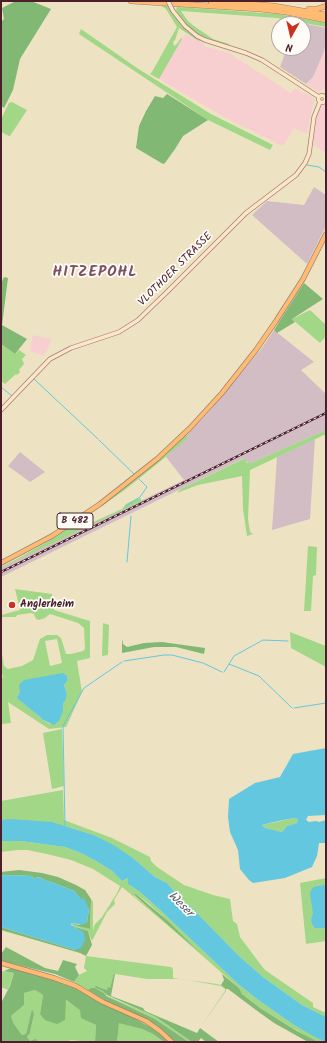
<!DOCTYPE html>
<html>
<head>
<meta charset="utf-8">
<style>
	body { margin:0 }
	#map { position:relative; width:327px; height:1043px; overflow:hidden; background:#ede3c3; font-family:Kalam,sans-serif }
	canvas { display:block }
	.frame { position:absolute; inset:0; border:2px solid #4a1f2b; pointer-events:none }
	.north { position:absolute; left:271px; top:16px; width:40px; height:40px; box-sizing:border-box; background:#fdfcf7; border:1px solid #b5a4a5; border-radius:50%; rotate:188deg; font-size:11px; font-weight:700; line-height:16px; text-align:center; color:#4a1f2b }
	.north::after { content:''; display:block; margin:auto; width:14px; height:18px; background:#c8321e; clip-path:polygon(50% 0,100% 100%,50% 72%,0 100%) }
</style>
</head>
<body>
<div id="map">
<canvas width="327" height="1043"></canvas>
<div class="frame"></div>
<div class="north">N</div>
</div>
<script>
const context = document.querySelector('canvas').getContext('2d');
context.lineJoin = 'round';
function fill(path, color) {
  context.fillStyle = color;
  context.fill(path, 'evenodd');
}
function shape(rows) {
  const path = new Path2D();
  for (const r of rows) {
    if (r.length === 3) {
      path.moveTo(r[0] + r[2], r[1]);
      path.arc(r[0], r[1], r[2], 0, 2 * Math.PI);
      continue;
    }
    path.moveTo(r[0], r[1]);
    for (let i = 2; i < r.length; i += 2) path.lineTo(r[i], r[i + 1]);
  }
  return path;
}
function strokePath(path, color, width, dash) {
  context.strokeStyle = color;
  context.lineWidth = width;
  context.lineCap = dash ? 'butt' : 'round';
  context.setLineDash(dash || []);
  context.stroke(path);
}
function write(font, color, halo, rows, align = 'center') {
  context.font = font + ' Kalam,sans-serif';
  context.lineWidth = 3.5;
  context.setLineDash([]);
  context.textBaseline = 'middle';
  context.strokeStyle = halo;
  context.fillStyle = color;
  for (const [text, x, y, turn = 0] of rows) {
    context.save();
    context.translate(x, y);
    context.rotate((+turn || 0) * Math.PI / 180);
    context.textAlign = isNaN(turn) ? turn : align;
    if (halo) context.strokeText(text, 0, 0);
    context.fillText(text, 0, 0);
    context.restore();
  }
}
const built = shape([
	[185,34,197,40,204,42,204,46,229,53,291,93,295,88,315,99,311,114,307,134,294,128,283,146,224,117,159,79],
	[326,43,326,88,319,92,306,84,313,77,323,54],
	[326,104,326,153,313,145,317,114,321,106],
	[33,335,52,339,44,356,30,351]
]);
const industrial = shape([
	[297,22,326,28,326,43,323,54,313,77,306,84,280,67,287,48,303,48,303,24,296,24],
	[314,187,326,195,326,226,307,264,252,215,267,201,304,205],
	[274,330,314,362,301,370,326,394,326,430,251,463,248,463,244,458,1,577,1,568,184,480,166,457,208,413,262,348],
	[315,439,310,519,272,530,277,457],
	[20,452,45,472,30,482,8,466]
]);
const green = shape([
	[161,6,170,6,176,17,201,39,200,41,197,40,179,28,175,40,173,42,174,46,177,44,181,38,182,39,159,79,150,74,152,72,177,27,166,9],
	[177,7,278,14,326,23,326,27,277,18,181,11,188,21,194,26,213,39,229,44,229,46,198,35,185,24,180,17,176,10],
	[81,29,137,68,211,114,273,145,270,150,208,120,79,34],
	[12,102,27,110,10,136,9,136,1,132,1,119,9,103],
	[310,310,326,325,326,336,320,343,292,319],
	[1,344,15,354,19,350,26,355,22,359,24,364,19,370,20,372,17,375,16,374,5,384,1,381],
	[326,430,326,434,250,470,248,519,250,532,253,534,247,536,243,509,242,476,198,485,177,493,181,489,245,458,247,463,251,463],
	[186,435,188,438,162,460,126,489,85,518,89,524,122,509,126,504,136,499,140,498,142,501,1,568,1,567,17,559,49,541,124,488],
	[308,546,317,547,316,575,313,576,311,611,304,611],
	[15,589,52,594,54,610,90,621,90,658,77,661,82,692,66,727,49,729,8,702,11,723,1,724,1,679,3,678,1,667,1,648,4,666,8,669,22,666,33,660,40,639,47,635,57,635,61,638,66,654,71,654,83,651,85,649,84,628,78,623,50,614,45,618,39,620,36,619,34,614,31,613,17,615,16,617,1,617,1,615,20,610],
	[57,639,62,663,50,666,45,641],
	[67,676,68,680,64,685,67,694,63,703,63,711,50,724,43,720,40,717,19,700,18,695,20,691],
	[103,623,109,625,108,655,102,656],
	[290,632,326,646,326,667,291,648],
	[62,729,64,786,52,789,43,733],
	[63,790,64,820,112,838,150,857,151,861,157,867,184,885,213,895,230,899,233,921,237,924,240,937,261,965,265,970,313,1003,313,1007,326,1013,326,1017,302,1005,263,977,240,957,194,910,180,898,167,883,155,877,133,858,94,835,65,826,1,820,1,801],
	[294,818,298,819,297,823,287,826,282,832,265,828,262,825],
	[1,841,21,841,65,847,81,853,96,861,112,871,122,881,128,878,128,884,140,892,158,908,238,984,257,999,291,1023,326,1042,318,1042,311,1039,260,1008,242,994,239,988,165,923,122,887,114,900,115,904,107,912,92,941,88,931,72,925,72,923,90,929,91,899,93,902,93,930,95,924,102,917,117,893,120,886,93,869,71,860,47,854,27,850,18,850,1,852],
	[133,895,137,895,148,903,168,921,197,951,166,922],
	[326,878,326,941,306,944,300,883],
	[86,956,171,967,173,969,173,978,217,984,221,985,226,988,226,991,200,1028,225,991,225,989,221,986,182,979,147,979,115,974,110,988,107,990,97,986,105,992,107,996,156,1017,192,1042,189,1042,155,1019,106,996,104,993,95,988,91,988,88,990,74,982,79,975,87,971,84,968],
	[4,971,14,973,8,990,1,987,1,972],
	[35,990,43,995,40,1014,65,1000,81,1010,88,1021,96,1025,95,1041,93,1042,68,1040,74,1042,38,1042,38,1041,31,1042,27,1037,30,1033,34,1014,32,1010,26,1034,22,1035,14,1024,11,1016,24,1005,24,993],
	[119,1022,142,1029,153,1034,164,1042,117,1042]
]);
const forest = shape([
	[16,1,31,1,51,9,20,59,13,90,4,108,1,106,1,22,4,19,2,8],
	[167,94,208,120,183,136,175,149,165,163,163,164,136,148,139,126,146,111,155,96,163,98],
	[4,277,8,278,2,325,27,339,15,354,1,344,1,284],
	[304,283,323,299,292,319,295,322,277,333,274,330],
	[122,639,123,644,127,647,144,643,162,642,205,648,204,654,176,647,154,647,122,653],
	[19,870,42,873,58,877,76,885,85,890,91,899,90,929,78,926,72,924,79,925,87,922,89,909,74,891,54,883,47,881,39,877,33,879,32,876,6,875,1,876,1,872],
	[133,894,137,895,168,921,200,953],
	[1,927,75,950,79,930,75,928,76,927,88,931,92,945,86,956,80,953,1,930],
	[6,947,45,968,58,971,63,960,77,964,75,967,79,975,74,982,55,974,1,961,1,954],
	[11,968,33,973,74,986,154,1029,169,1042,164,1042,153,1034,142,1029,119,1023,117,1042,93,1042,95,1041,96,1025,81,1018,80,1010,66,1000,65,1020,57,1024,45,1020,40,1014,43,995,35,990,24,993,24,1005,11,1016,14,1024,22,1035,26,1034,32,1009,34,1014,30,1033,27,1037,30,1041,36,1039,38,1042,1,1042,1,1003,10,986,14,973,4,971],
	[114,974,115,974,111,996,143,1008,145,1011,197,1033,200,1028,219,1042,206,1042,201,1038,198,1042,192,1042,156,1017,107,995,103,991,96,988,95,986,96,986,107,990,108,987,110,988],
	[222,974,239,988,242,994,260,1008,297,1031,318,1042,308,1042,274,1023,256,1010,228,989,226,989,221,985,224,980],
	[91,988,95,988,104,993,106,996,155,1019,189,1042,175,1042,156,1025,109,1003,88,990]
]);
const water = shape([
	[63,673,67,676,68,680,64,685,67,694,65,701,63,703,63,711,59,721,54,725,43,720,40,717,19,700,17,698,20,691,19,685,24,680],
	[326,748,326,815,308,816,306,820,309,822,316,821,319,822,326,820,326,843,319,843,317,856,312,867,285,878,253,883,249,880,240,869,238,850,230,832,228,817,229,799,255,783,280,777,293,754],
	[294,818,298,819,297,823,287,826,282,832,265,828,262,825,278,821],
	[11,819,52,822,94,835,115,846,133,858,155,877,167,883,180,898,194,910,240,957,263,977,302,1005,326,1017,326,1042,313,1036,291,1023,257,999,238,984,158,908,140,892,128,884,128,878,122,881,112,871,96,861,81,853,65,847,21,841,1,841,1,820],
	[6,875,32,876,33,879,39,877,47,881,54,883,74,891,81,899,84,898,89,909,87,922,82,925,72,923,71,925,76,927,75,927,76,929,81,930,84,933,85,940,81,948,75,950,1,927,1,876],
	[324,885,326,885,326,928,315,928,312,924,311,920,313,913,310,894,311,890,314,887]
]);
const stream = shape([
	[307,165,319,167,326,172],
	[34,379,98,439],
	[1,387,12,396],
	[99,440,135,475],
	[126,506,140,497,147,487,139,479],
	[127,562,131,516],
	[124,661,164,655,172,655,203,663,222,672],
	[229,664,234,656,263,640,288,641],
	[224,672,229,664,259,676,292,708],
	[294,708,326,703],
	[65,826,63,726,84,688,122,662]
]);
const secondary = shape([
	[173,11,185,26,197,36,205,40,246,53,262,60,319,97],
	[322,99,3.5],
	[1,410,50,359,71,348,119,332,138,320,168,291,246,213,296,175,305,163,309,154,314,117,320,102]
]);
const primary = shape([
	[1,563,52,536,100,504,157,459,190,428,222,393,256,350,276,321,303,279,326,234],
	[1,963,54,978,76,986,103,1002,146,1021,160,1031,172,1042]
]);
const highway = shape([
	[131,1,260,9,286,12,326,20],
	[211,1,274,6,326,15],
	[309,9,317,9,326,6]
]);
const rail = shape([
	[1,572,326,413]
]);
const secondaryBridge = shape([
	[168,1,173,11]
]);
const markers = [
	[12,605,4,"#c8321e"]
];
const shields = [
	[75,521,36]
];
const shieldNames = [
	["B 482",75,521]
];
const streetNames = [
	["VLOTHOER STRASSE",176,270,-45]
];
const poiNames = [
	["Anglerheim",20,605]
];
const waterNames = [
	["Weser",180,905,45]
];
const districtNames = [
	["HITZEPOHL",95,273]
];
fill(built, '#f7cfd0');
fill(industrial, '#d2bdc5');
fill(green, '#a2d788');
fill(forest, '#81b874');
fill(water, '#62c7df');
strokePath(stream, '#62c7df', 1);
strokePath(secondary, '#9c8177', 5);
strokePath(primary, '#9c8177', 5.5);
strokePath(highway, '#9c8177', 6);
strokePath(secondary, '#ffe4c6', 3.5);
strokePath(primary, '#ffbb71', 4);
strokePath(highway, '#ffbb71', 5);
strokePath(rail, '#4a1f2b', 2.5);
strokePath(rail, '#fdfcf7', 1, [3]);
strokePath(secondaryBridge, '#9c8177', 5, []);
strokePath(secondaryBridge, '#ffe4c6', 3.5);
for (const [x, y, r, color] of markers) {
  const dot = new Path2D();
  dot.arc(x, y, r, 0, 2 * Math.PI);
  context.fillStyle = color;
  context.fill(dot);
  strokePath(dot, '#fdfcf7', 1.5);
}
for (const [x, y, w] of shields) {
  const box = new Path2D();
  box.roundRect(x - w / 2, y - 8, w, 16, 3);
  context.fillStyle = '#fdfcf7';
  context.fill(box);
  strokePath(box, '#4a1f2b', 1);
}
write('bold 10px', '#4a1f2b', null, shieldNames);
write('11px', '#4a1f2b', '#fdfcf7', streetNames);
write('bold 11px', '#4a1f2b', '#fdfcf7', poiNames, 'left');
write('italic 12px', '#525a6a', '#fdfcf7', waterNames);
context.letterSpacing = '1px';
write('bold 15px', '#7d5164', '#fdfcf7', districtNames);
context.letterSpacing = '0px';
</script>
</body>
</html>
